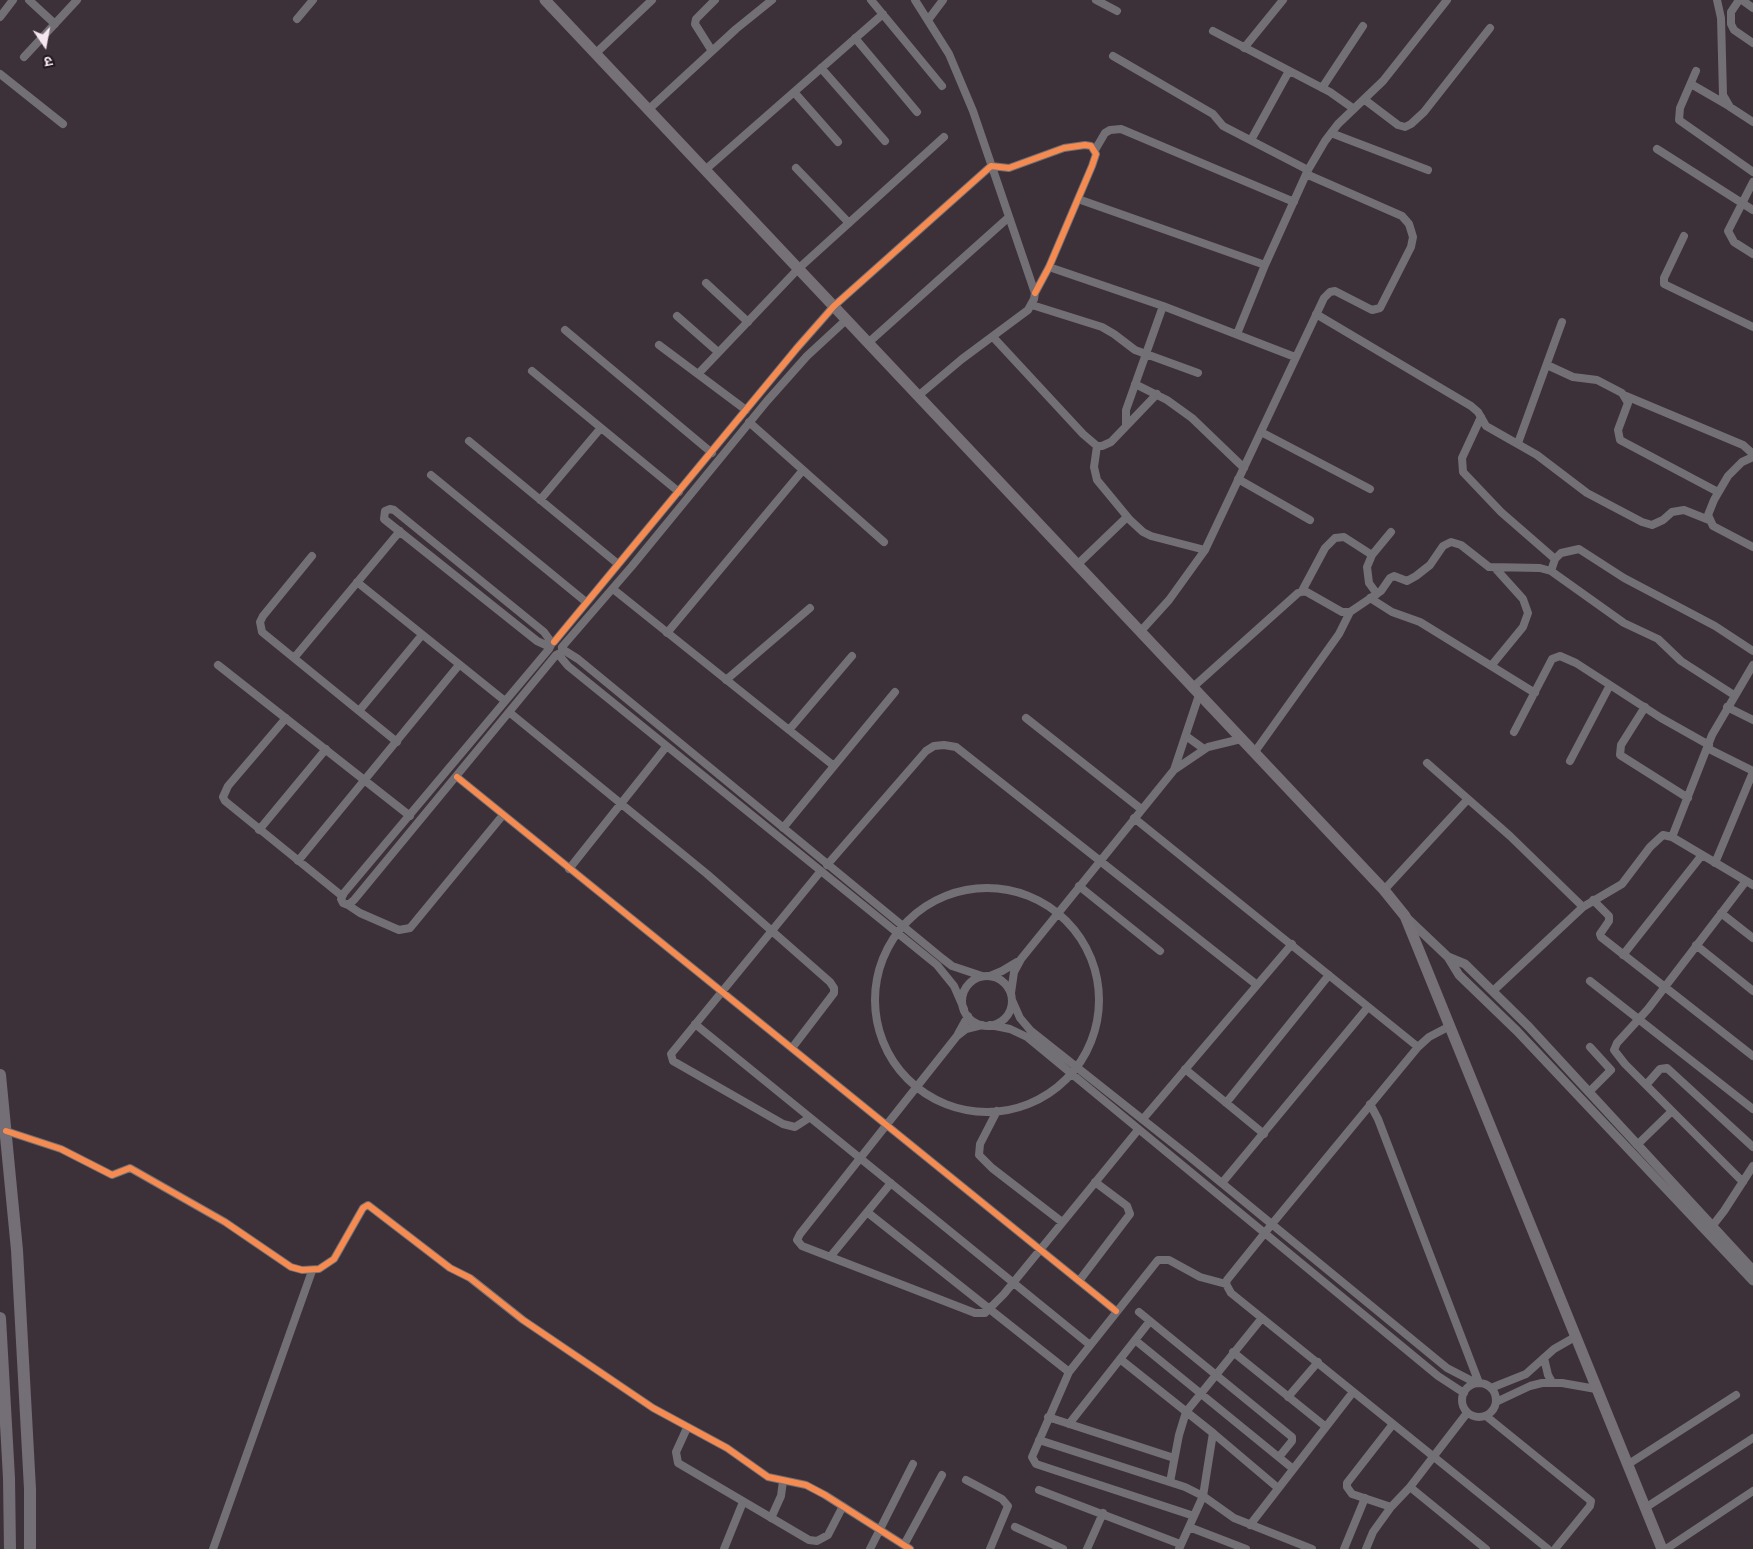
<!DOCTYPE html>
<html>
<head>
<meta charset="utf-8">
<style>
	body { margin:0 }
	#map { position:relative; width:1753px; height:1549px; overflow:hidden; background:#3d3139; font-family:Georgia,"Noto Sans Devanagari",serif }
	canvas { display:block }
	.north { position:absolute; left:20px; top:20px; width:50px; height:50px; -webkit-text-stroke:4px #23181f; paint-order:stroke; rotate:168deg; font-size:14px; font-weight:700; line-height:20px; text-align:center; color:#f6e6f0 }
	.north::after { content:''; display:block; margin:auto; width:18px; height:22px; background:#f6e6f0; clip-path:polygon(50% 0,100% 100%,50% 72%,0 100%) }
</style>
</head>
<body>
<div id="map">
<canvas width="1753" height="1549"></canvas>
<div class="north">उ</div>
</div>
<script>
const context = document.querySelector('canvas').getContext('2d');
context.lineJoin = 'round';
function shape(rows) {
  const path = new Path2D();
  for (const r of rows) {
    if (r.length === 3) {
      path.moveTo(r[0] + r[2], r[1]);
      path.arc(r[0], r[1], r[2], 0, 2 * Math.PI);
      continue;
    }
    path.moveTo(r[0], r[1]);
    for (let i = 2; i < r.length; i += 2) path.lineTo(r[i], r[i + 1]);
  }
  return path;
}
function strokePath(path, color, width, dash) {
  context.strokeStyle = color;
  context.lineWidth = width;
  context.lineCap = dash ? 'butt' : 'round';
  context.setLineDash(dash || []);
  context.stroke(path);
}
const minor = shape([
	[29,0,55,24],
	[871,0,942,86],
	[915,0,949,54,973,111,1035,293,1034,299,1028,310,962,359,918,396],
	[1096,0,1117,11],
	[1717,0,1721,18,1723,95,1730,107,1753,122],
	[1739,0,1731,12,1731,24,1734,30,1753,43],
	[1742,0,1753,8],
	[0,17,13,0],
	[297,19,313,0],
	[928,20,943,0],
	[1213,31,1330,92,1354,109],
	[855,38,917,112],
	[1244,48,1283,0],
	[712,51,695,24,696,19,715,0],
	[595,54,652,0],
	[1113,56,1213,114,1223,126,1308,170],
	[24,57,77,0],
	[821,68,885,141],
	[1696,71,1680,108,1679,120,1753,172],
	[0,74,63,124],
	[1691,84,1729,106],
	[1322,88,1363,26],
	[794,92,838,142],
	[1365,100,1398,125,1405,127,1411,124,1424,112,1490,28],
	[648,110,736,29,772,0],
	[1331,133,1428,170],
	[1251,140,1289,71],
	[1657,149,1753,210],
	[1095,150,1105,133,1110,130,1121,129,1294,202],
	[796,168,849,223],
	[705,170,883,14],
	[1753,182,1728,231,1734,242,1753,254],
	[1078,199,1265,265],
	[1684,236,1664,278,1664,284,1753,327],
	[1049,267,1163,306,1295,357],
	[706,283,748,322],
	[1032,305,1102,327,1114,334,1135,350,1198,373],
	[1316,314,1471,406,1478,412,1486,426,1537,455,1587,493,1642,522,1652,525,1663,520,1672,512,1684,510,1709,520],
	[677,316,718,352],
	[565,330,712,453],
	[1237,334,1265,265,1308,170,1325,141,1338,124,1383,81,1447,0],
	[993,337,1083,434,1097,446,1102,446,1111,442,1157,394],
	[868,343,1009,217],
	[659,345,746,410],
	[1547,365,1573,377,1597,380,1622,393,1628,403,1618,430,1620,440,1718,492],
	[532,371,679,492],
	[698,374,798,269,944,137],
	[1135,384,1167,400,1192,418,1244,468],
	[1626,396,1743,445,1753,454],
	[1481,417,1462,458,1463,472,1501,512,1555,559],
	[749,422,884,542],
	[1126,425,1126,410,1163,306],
	[1261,432,1370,489],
	[469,441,618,564],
	[1518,443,1562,322],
	[1097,446,1094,467,1097,480,1130,520,1143,532,1151,536,1205,550],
	[1753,457,1742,462,1728,476,1714,500,1708,515,1713,526,1753,547],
	[431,475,586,602],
	[1238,479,1310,520],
	[540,500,600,429],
	[312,556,263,616,260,622,262,632,397,742],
	[1077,565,1127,517],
	[1551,571,1555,559,1561,553,1579,549,1624,578,1715,626,1753,651],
	[357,582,505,701],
	[613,589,834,766],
	[1302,591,1325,548,1335,538,1344,537,1372,555],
	[1377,594,1369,583,1367,567,1372,555,1391,532],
	[1370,598,1392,612,1420,622,1535,693],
	[1140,632,1169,600,1205,550,1324,298,1330,292,1335,291,1372,310,1380,308,1411,247,1413,237,1409,224,1402,216,1306,174],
	[667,633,803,470],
	[554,642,797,348,834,306,991,166,1009,168,1064,148,1085,145,1091,146,1096,154,1092,166,1049,267,1035,293],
	[550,647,552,643,544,632,394,510,390,509,385,511,384,519,537,641,550,647],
	[562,647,632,566,767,401,807,356,846,320],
	[549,649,344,893,341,899,343,903,348,905,354,900,556,655],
	[562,649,578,659,943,959,952,966,982,976],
	[558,654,568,666,937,965,954,986,964,1009],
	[294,658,400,531],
	[218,665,410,816],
	[1491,666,1523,627,1528,613,1523,599,1496,569],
	[726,680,810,608],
	[1192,688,1298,593,1305,591,1342,612,1350,612,1381,591,1390,578,1394,576,1407,581,1416,576,1430,565,1443,546,1451,542,1461,545,1489,567,1540,568,1551,571,1624,623,1658,639,1681,661,1734,695],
	[1645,707,1621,745,1620,755,1688,798],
	[1727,707,1753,720],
	[359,711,422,635],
	[509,712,707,874,830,982,834,988,834,993,792,1048],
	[286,718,228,786,223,797,225,801,342,896],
	[1026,718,1141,809],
	[789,730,852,656],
	[1514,732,1552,659,1560,656,1576,663,1661,718,1709,745],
	[1186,736,1204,749],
	[1707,748,1753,771],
	[1254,753,1339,634,1350,612],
	[1570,761,1610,685],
	[1427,763,1510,836,1583,907],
	[1174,770,1199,695],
	[457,777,1116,1311],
	[1134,818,1418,1047],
	[783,828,895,692],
	[259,830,326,749],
	[1672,837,1712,735,1753,665],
	[298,861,459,665],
	[1715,863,1753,772],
	[827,865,926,751,934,746,944,745,956,747,1257,985],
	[569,869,666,747],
	[1079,886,1160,951],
	[987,1000,112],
	[1384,890,1468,799],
	[1593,900,1609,916,1609,921,1600,934,1601,937,1753,1056],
	[348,905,360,913,399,930,410,928,503,815],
	[1721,913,1753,938],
	[1696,945,1753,991],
	[1623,955,1702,855],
	[990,976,1002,971,1017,962],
	[987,1001,25],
	[1590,981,1753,1109],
	[1493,991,1583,907,1622,884,1650,847,1663,835,1672,837,1753,885],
	[1011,993,1014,972,1021,959,1174,770,1208,747,1241,739],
	[1012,1000,1020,1018,1031,1031,1190,1157,1447,1368,1476,1383],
	[695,1024,1090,1345],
	[982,1025,966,1029,957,1036,800,1234,797,1240,802,1246,975,1313,985,1313,1004,1294,1138,1130],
	[990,1025,1010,1029,1027,1037,1438,1376,1464,1393],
	[1450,1026,1429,1037,1418,1047,1272,1224,1227,1280,1226,1284,1231,1293,1548,1549],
	[958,1034,968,1016],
	[1185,1069,1264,1134],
	[1646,1085,1660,1069,1667,1068,1753,1147],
	[1589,1092,1611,1070,1590,1047],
	[1226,1103,1329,975],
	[1370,1104,1378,1119,1479,1383],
	[997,1111,980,1144,979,1155,992,1168,1062,1222],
	[809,1118,795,1127,783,1124,680,1065,673,1061,671,1054,820,872],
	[1143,1119,1292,944],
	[6,1131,61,1149,112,1175,130,1168,225,1222,291,1267,302,1270,319,1269,334,1259,363,1208,368,1205,450,1268,470,1278,523,1320,653,1408,727,1448,768,1477,806,1485,825,1495,910,1549],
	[1637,1145,1672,1111],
	[1743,1182,1625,1064,1614,1050,1617,1043,1648,1009,1746,881],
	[1222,1183,1368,1007],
	[867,1212,1069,1372],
	[1710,1229,1724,1211,1753,1166],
	[830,1257,891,1183],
	[1079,1281,1130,1214,1127,1206,1095,1182],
	[1139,1312,1292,1437,1292,1441,1279,1457],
	[1135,1340,1292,1468],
	[1233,1352,1326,1427],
	[1544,1358,1548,1375,1552,1382],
	[1120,1359,1213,1433,1278,1488],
	[1479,1400,17],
	[1491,1388,1526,1374,1554,1349,1575,1337],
	[1288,1397,1318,1362],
	[1496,1402,1530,1386,1542,1383,1562,1383,1596,1389],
	[1486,1416,1591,1501,1590,1506,1555,1549],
	[1048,1417,1174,1458],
	[1069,1424,1150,1321],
	[687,1428,676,1452,678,1463,809,1540,817,1541,828,1535,843,1506],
	[1039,1440,1185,1487,1203,1496,1234,1518,1312,1549],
	[1627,1465,1736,1395],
	[966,1480,1002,1499,1008,1506,990,1549],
	[1170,1482,1179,1435,1186,1412,1262,1318],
	[1410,1487,1486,1549],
	[1039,1490,1180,1544],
	[1391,1507,1352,1494,1347,1487,1347,1483,1393,1424],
	[1645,1508,1753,1438],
	[1194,1516,1036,1464,1032,1457,1069,1372,1158,1260,1169,1260,1200,1277,1226,1284],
	[771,1518,781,1496,783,1481],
	[1250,1525,1353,1392],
	[1015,1527,1063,1549],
	[1189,1527,1246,1549],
	[904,1545,942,1475],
	[213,1549,312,1271],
	[724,1549,743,1502],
	[870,1549,913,1464],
	[1087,1549,1103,1513],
	[1179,1549,1203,1496,1213,1433],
	[1344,1549,1365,1498],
	[1366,1549,1373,1532,1391,1507,1410,1487,1467,1413],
	[1666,1549,1753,1491]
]);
const tertiary = shape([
	[1407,918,1448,957,1459,975,1517,1031,1753,1281],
	[1448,957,1465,964,1529,1027,1753,1270]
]);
const primary = shape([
	[545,0,1384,890,1405,916,1662,1549]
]);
const trunk = shape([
	[0,1075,17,1250,30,1489,30,1549],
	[0,1318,9,1478,10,1549]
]);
const cycleway = shape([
	[554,642,797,348,834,306,991,166,1009,168,1064,148,1085,145,1091,146,1096,154,1092,166,1049,267,1035,293],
	[457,777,1116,1311],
	[6,1131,61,1149,112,1175,130,1168,225,1222,291,1267,302,1270,319,1269,334,1259,363,1208,368,1205,450,1268,470,1278,523,1320,653,1408,727,1448,768,1477,806,1485,825,1495,910,1549]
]);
strokePath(minor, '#737075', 8);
strokePath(tertiary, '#737075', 9);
strokePath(primary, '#767077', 11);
strokePath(trunk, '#746e76', 12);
strokePath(cycleway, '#f68b52', 6);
</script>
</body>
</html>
